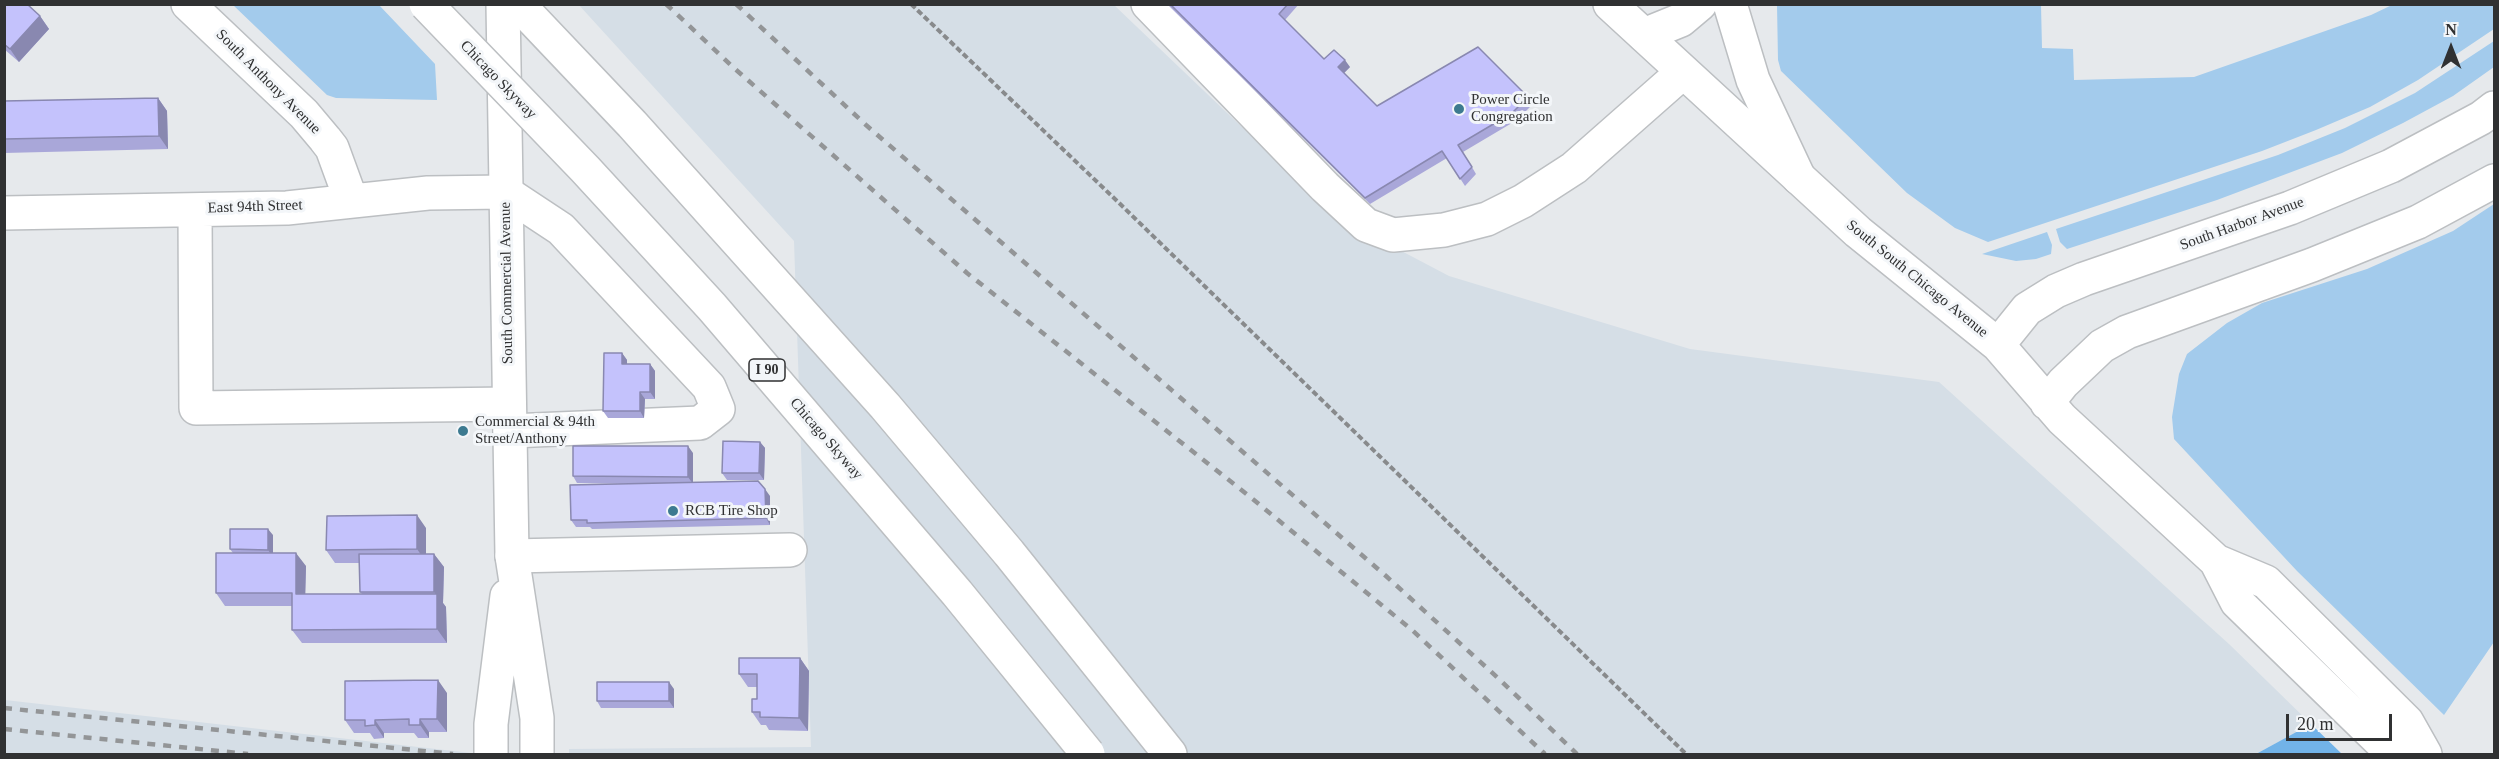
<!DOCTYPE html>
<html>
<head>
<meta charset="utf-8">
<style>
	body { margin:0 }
	#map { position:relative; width:2499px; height:759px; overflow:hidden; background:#e6e9ec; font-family:Georgia,serif }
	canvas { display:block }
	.frame { position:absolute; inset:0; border:6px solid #303132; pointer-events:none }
	.north { position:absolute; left:2421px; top:18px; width:60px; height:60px; -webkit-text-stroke:4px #f3f6f9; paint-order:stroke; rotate:0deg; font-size:16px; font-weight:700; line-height:24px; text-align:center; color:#303132 }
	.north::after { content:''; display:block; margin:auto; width:21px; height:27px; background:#303132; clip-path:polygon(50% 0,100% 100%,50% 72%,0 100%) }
	.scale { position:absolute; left:2286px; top:714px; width:106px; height:27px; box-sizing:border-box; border:3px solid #303132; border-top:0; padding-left:8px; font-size:18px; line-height:21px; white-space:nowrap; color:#303132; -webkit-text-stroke:4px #f3f6f9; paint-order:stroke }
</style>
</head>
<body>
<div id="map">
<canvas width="2499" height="759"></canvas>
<div class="frame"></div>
<div class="north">N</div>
<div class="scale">20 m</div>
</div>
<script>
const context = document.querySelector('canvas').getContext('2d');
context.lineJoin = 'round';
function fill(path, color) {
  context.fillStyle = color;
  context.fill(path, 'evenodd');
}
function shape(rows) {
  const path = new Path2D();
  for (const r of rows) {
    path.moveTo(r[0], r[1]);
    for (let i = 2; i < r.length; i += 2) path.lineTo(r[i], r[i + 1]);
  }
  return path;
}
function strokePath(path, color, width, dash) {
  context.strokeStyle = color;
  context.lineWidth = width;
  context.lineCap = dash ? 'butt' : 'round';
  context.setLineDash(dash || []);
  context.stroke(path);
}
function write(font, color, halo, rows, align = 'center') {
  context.font = font + ' Georgia,serif';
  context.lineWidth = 6;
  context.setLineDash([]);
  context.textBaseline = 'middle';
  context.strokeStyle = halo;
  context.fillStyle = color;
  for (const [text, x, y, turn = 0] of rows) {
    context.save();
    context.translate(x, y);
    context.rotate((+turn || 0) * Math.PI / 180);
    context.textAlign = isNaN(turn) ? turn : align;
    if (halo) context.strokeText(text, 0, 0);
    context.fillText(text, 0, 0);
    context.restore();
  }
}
const built = shape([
	[578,4,1114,5,1335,216,1449,276,1690,349,1939,382,2229,644,2311,724,2256,754,569,754,569,749,811,747,794,241],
	[5,700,471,753,471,754,5,754]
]);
const green = shape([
	[233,5,379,5,435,64,437,100,336,98,327,95],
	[1777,5,2041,5,2042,48,2073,49,2074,80,2194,77,2371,15,2392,5,2494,5,2494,29,2418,80,2370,107,2316,130,2262,151,1988,242,1955,228,1907,193,1781,71,1778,60],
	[2494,41,2494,67,2453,96,2403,123,2342,153,2217,200,2067,249,2060,242,2056,229,2278,155,2345,128,2415,93],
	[2494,204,2494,642,2444,715,2297,571,2174,439,2172,417,2179,374,2187,354,2227,323,2262,303,2367,269,2453,231],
	[2047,232,2052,245,2051,254,2036,259,2016,261,1982,254]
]);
const forest = shape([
	[2311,724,2342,754,2256,754]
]);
const path = shape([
	[911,4,1116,200,1686,754]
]);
const minor = shape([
	[188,4,304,114,325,139,332,148,351,200],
	[1148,4,1325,187,1366,225,1393,235,1444,230,1487,219,1523,201,1574,168,1683,72],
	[1730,4,1753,80,1799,178],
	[1644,35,1681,20,1700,4],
	[195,210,196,408,509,404],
	[4,213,287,208,428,193,505,192,561,229,709,387,718,409,700,423,510,431],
	[512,556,790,550]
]);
const major = shape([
	[503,4,512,556,537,718,537,754],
	[1610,4,1858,232,1998,345,2062,419,2216,561,2266,582,2407,722,2425,754],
	[1998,345,2027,309,2056,291,2084,279,2290,208,2391,166,2481,118,2494,108],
	[2047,403,2063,383,2102,346,2127,332,2312,265,2418,222,2494,181],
	[2216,561,2237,602,2383,744,2404,754],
	[491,754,491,724,507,596]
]);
const highway = shape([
	[518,4,632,124,885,406,1009,553,1170,754]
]);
const rail = shape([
	[666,4,734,68,967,273,1249,496,1412,630,1545,754],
	[736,4,866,125,1386,576,1498,678,1577,754],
	[4,708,453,754],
	[4,729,248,754]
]);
const highwayBridge = shape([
	[426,4,585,169,712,307,957,593,1088,754]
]);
const wall = shape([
	[4,4,40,16,49,29,19,62,4,49],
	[1167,4,1299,4,1285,20,1324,59,1350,67,1344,73,1377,106,1528,97,1533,104,1517,120,1463,152,1476,174,1465,186,1447,158,1370,204],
	[158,98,167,111,168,149,4,153,4,101],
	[622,353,627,360,627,364,650,364,655,371,655,399,645,399,644,418,608,418,603,411],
	[760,442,765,448,764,480,727,480,722,473],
	[693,453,693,482,770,496,770,525,592,529,590,527,576,527,571,520,638,484,577,483,573,476],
	[426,528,426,554,434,554,444,567,443,603,446,607,447,643,302,643,292,630,292,606,225,606,216,593,233,553,230,549,273,535,273,553,306,566,305,594,362,594,360,592,360,563,335,563,326,550],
	[800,658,809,671,808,731,769,730,766,725,761,725,752,712,757,699,757,687,748,687,739,674],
	[674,689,674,708,601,708,597,701],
	[447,693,447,732,429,732,429,738,418,738,414,733,384,733,384,738,374,739,370,733,354,733,345,720]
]);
const shadedWall = shape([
	[40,16,49,29,19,62,10,49],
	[1345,60,1350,67,1343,74,1338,67],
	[158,98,167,111,168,149,159,136],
	[622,353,627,360,627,371,622,364],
	[650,364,655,371,655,399,650,392],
	[640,392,645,399,644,418,640,411],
	[760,442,765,448,764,480,759,473],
	[688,446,693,453,693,484,688,477],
	[765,489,770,496,770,525,766,518],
	[417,515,426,528,426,562,417,549],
	[268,529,273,535,273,557,268,550],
	[296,553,306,566,305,607,296,594],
	[434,554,444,567,443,603,446,607,447,643,437,629,437,596,434,592],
	[800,658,809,671,808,731,799,718],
	[438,680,447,693,447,732,437,719],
	[669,682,674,689,674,708,669,701],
	[420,719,429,732,429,738,420,725],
	[375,720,384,733,384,738,375,725]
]);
const building = shape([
	[4,4,27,4,40,16,10,49,4,44,4,4],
	[1170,4,1288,4,1279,14,1324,59,1334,50,1345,60,1338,67,1377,106,1478,47,1528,97,1512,113,1458,145,1472,167,1460,179,1442,151,1365,198,1170,4],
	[158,98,159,136,4,139,4,101,158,98],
	[604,353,622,353,622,364,650,364,650,392,640,392,640,411,603,411,604,353],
	[723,441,760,442,759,473,722,473,723,441],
	[573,446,688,446,688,477,573,476,573,446],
	[758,481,765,489,766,518,587,523,587,520,571,520,570,485,758,481],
	[417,515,417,549,326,550,327,516,417,515],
	[230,529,268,529,268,550,230,549,230,529],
	[216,553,296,553,296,594,437,594,437,629,292,630,292,593,216,593,216,553],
	[359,554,434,554,434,592,360,592,359,554],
	[739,658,800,658,799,718,760,717,760,712,752,712,752,699,757,699,757,674,739,674,739,658],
	[438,680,437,719,420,719,420,725,409,725,409,719,375,720,375,725,365,726,365,720,345,720,345,681,438,680],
	[597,682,669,682,669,701,597,701,597,682]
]);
const markers = [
	[1459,109,6,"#3d7a90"],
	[463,431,6,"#3d7a90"],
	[673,511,6,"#3d7a90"]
];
const shields = [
	[767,370,36]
];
const shieldNames = [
	["I 90",767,370]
];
const streetNames = [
	["Chicago Skyway",498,80,46],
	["South Anthony Avenue",268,82,45],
	["East 94th Street",255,207,-2],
	["South Harbor Avenue",2242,224,-20],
	["South South Chicago Avenue",1917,279,39],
	["South Commercial Avenue",507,283,-91],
	["Chicago Skyway",826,439,49]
];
const poiNames = [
	["Power Circle",1471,100],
	["Congregation",1471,117],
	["Commercial & 94th",475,422],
	["Street/Anthony",475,439],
	["RCB Tire Shop",685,511]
];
fill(built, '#d5dee6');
fill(green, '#a3cbec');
fill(forest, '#72b3e8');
strokePath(minor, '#bcbfc2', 36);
strokePath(major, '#bcbfc2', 36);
strokePath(highway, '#bcbfc2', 36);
strokePath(path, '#888a8c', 4, [6, 3]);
strokePath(minor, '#fff', 33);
strokePath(major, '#fff', 33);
strokePath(highway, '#fff', 33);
strokePath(rail, '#939597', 4.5, [8, 8]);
strokePath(highwayBridge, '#bcbfc2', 36, []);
strokePath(highwayBridge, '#fff', 33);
fill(wall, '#a9a7d9');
fill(shadedWall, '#8988b0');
fill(building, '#c4c2fc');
strokePath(building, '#8988b0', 1.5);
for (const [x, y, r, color] of markers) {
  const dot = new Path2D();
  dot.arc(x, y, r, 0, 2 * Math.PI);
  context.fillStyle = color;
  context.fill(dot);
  strokePath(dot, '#f3f6f9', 2);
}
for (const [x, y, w] of shields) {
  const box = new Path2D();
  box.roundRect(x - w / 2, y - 11, w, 22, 4.5);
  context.fillStyle = '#f3f6f9';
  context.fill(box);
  strokePath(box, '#303132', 1.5);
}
write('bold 14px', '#303132', null, shieldNames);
write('15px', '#303132', '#f3f6f9', streetNames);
write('15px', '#303132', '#f3f6f9', poiNames, 'left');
</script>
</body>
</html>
